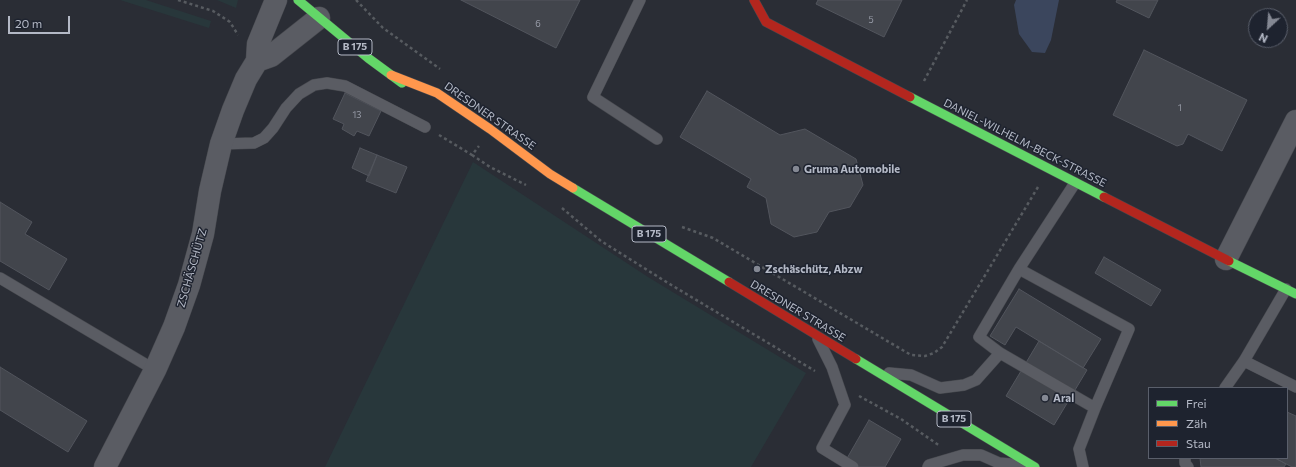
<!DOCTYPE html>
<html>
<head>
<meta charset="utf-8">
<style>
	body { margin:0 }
	#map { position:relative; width:1296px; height:467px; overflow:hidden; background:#2a2d35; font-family:Commissioner,sans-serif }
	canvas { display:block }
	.legend { position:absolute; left:1148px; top:387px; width:140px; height:72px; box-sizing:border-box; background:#1e232f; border:1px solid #5a5f6b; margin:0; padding:5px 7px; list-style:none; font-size:12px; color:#b4b9c6 }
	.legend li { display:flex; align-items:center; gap:8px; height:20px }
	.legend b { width:20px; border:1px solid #5a5f6b }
	.north { position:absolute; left:1248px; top:8px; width:40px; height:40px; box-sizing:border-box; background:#1e232f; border:1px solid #5a5f6b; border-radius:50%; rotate:206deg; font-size:11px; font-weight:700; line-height:16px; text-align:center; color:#b4b9c6 }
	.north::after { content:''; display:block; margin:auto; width:14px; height:18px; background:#848893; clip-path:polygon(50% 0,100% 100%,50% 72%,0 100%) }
	.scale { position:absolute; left:8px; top:16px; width:62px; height:18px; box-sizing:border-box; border:2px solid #b4b9c6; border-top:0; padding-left:5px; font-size:12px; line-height:14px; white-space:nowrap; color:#b4b9c6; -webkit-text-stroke:3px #1e232f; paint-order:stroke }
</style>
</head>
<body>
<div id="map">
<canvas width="1296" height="467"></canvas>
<ul class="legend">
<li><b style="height:5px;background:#63d668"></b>Frei</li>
<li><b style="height:5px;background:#ff974d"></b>Zäh</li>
<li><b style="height:5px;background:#b3261e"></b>Stau</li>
</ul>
<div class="north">N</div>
<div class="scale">20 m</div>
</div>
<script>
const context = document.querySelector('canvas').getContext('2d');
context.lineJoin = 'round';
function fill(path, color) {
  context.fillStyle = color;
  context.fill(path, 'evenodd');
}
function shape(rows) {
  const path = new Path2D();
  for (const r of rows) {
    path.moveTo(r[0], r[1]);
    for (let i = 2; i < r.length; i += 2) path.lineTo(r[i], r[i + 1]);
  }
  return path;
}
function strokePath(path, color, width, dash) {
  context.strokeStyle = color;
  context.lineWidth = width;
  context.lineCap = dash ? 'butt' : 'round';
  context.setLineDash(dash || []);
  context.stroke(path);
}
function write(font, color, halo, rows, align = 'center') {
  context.font = font + ' Commissioner,sans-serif';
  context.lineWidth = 3;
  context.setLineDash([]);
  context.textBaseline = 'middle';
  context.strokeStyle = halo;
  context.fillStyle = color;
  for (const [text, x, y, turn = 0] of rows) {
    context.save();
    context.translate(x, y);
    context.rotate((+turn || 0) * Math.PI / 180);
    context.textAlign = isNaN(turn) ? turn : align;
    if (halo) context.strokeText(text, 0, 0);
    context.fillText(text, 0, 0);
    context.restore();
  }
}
const green = shape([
	[120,0,146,0,211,21,209,28],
	[217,0,238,0,236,8],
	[473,162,648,277,806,373,751,467,325,467]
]);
const water = shape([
	[1016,0,1059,0,1051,40,1045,53,1032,52,1019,34,1014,5]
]);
const building = shape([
	[461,0,580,0,556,48,461,0],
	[818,0,902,0,884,37,816,4,818,0],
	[1117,0,1158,0,1149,18,1116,2,1117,0],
	[1144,50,1247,100,1222,151,1188,134,1183,144,1177,146,1113,115,1144,50],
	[707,91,780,135,805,129,856,159,863,185,850,207,829,212,817,232,794,237,771,224,766,198,747,187,751,179,680,137,707,91],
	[345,93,381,111,369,136,357,131,354,136,342,129,344,124,333,119,345,93],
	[360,148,377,155,369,176,352,168,360,148],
	[377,155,407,167,396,193,366,181,377,155],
	[0,202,32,222,25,234,67,259,49,290,0,261,0,202],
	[1104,257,1161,290,1151,306,1095,273,1104,257],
	[1019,289,1101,339,1083,368,1016,327,1005,345,990,336,1019,289],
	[1039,341,1087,370,1054,425,1006,396,1039,341],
	[0,367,87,421,68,452,0,410,0,367],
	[1287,412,1296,416,1296,467,1292,467,1275,458,1287,458,1287,412],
	[869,420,901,439,885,467,842,467,869,420],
	[1200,458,1275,458,1286,464,1284,467,1201,467,1200,458]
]);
const path = shape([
	[178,0,213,11,230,22,238,35],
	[356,0,383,28,440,69],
	[924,81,967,0],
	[439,135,472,155,479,146],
	[472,155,490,167,526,185],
	[562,208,601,241,668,283,815,371],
	[682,227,713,238,911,355,925,356,934,353,942,347,1038,187],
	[859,396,901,419,940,446]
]);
const lane = shape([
	[640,0,593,97,657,139],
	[221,144,254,143,264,138,273,128,286,108,299,94,314,85,327,83,345,86,425,127],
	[1019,269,1075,183],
	[0,278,155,370],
	[818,339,832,367,845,405,822,448,853,467],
	[1244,361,1296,387],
	[889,373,911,375,940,388,964,385,976,380,1000,353],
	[1225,388,1244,361,1286,289],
	[1185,458,1185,463,1188,467],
	[928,467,929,465,963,455,981,455,999,463,1023,465],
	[1083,467,1079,449,1095,408,1129,329,1019,269,979,337,1000,353,1095,408]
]);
const street = shape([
	[257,61,271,56,319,18],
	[1226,259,1296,121],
	[105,467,155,370,174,327,189,285,203,234,210,191,221,144,233,110,246,79,257,61,258,44,276,0]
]);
const fast = shape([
	[298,0,368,58,402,83],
	[910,97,1104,197],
	[573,188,729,282],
	[1229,261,1296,294],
	[856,359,1035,467]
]);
const slow = shape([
	[391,75,437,93,490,129,550,174,573,188]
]);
const jam = shape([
	[754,0,766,22,910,97],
	[1104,197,1229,261],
	[729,282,856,359]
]);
const markers = [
	[796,169,4,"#848893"],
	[757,269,4,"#848893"],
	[1045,398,4,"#848893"]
];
const numberNames = [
	["5",871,20],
	["6",538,24],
	["1",1180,108],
	["13",357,115]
];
const shields = [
	[355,47,34],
	[649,234,34],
	[954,419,34]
];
const shieldNames = [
	["B 175",355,47],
	["B 175",649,234],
	["B 175",954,419]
];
const streetNames = [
	["DRESDNER STRASSE",490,116,35],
	["DANIEL-WILHELM-BECK-STRASSE",1025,143,27],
	["ZSCHÄSCHÜTZ",192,268,-74],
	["DRESDNER STRASSE",798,311,31]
];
const poiNames = [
	["Gruma Automobile",804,169],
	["Zschäschütz, Abzw",765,269],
	["Aral",1053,398]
];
fill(green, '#28373b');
fill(water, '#3b465d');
fill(building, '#42454c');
strokePath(building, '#52555d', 1);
strokePath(lane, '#46484e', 12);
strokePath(street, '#46484e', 23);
strokePath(fast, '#46484e', 10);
strokePath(slow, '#46484e', 10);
strokePath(jam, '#46484e', 10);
strokePath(path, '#575b60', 2.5, [3, 3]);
strokePath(lane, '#5a5c63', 11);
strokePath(street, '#5a5c63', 22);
strokePath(fast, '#63d668', 9);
strokePath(slow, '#ff974d', 9);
strokePath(jam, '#b3261e', 9);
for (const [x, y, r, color] of markers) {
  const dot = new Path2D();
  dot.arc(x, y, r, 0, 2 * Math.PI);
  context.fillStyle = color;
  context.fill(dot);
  strokePath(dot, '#1e232f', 1.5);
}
write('9px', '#989ca8', null, numberNames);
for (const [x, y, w] of shields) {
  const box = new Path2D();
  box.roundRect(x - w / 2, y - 8, w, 16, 3);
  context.fillStyle = '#1e232f';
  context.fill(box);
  strokePath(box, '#b4b9c6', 1);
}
write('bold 10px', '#b4b9c6', null, shieldNames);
write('11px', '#b4b9c6', '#1e232f', streetNames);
write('bold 11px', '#b4b9c6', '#1e232f', poiNames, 'left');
</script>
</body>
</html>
